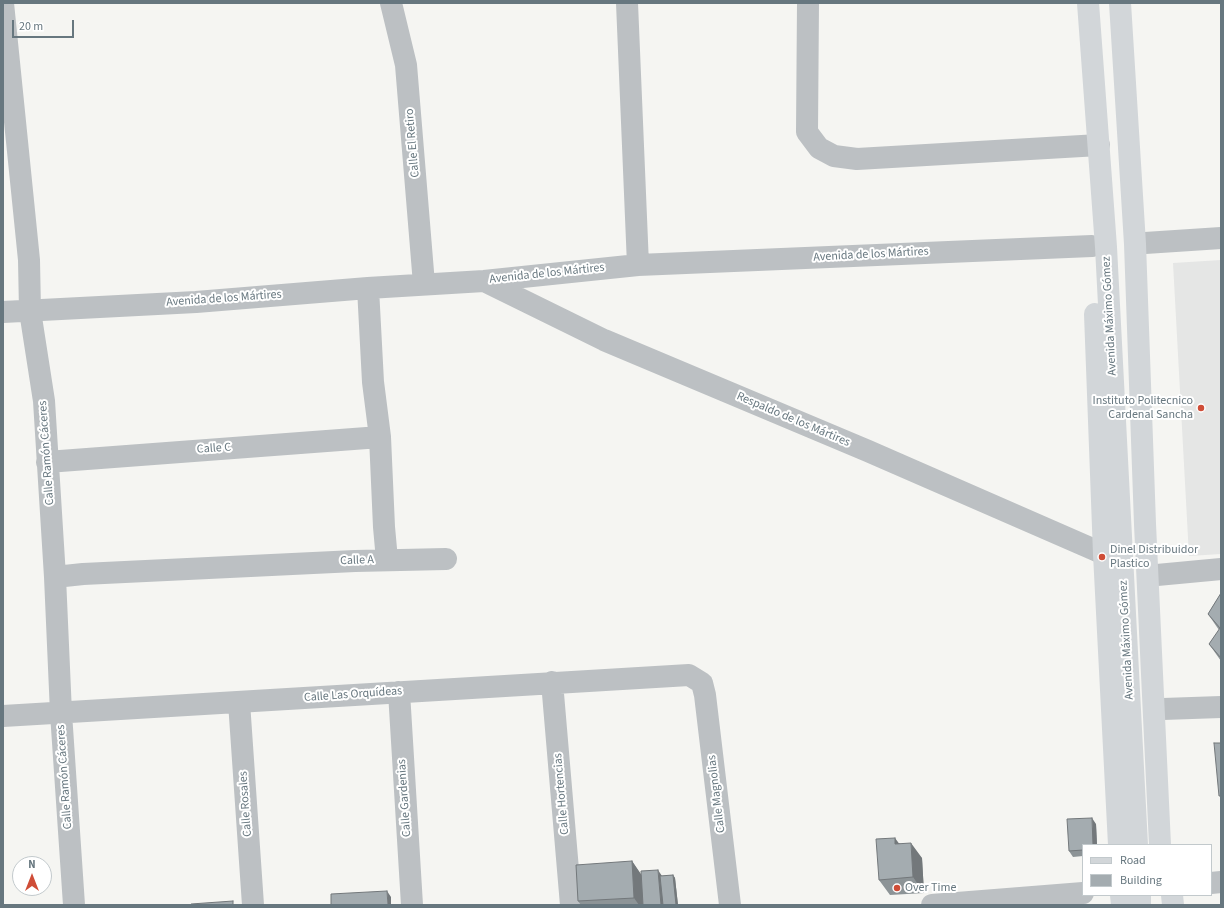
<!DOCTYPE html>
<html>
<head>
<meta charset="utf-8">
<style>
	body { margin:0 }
	#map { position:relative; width:1224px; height:908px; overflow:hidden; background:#f5f5f2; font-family:"Source Sans 3",sans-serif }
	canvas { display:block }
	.frame { position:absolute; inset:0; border:4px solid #67777f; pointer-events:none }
	.legend { position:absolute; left:1082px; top:844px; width:130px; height:52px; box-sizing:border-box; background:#fff; border:1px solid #c2c9cc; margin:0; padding:5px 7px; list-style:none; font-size:12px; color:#67777f }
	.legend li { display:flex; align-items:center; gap:8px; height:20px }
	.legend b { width:20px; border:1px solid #c2c9cc }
	.north { position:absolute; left:12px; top:856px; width:40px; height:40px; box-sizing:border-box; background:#fff; border:1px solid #c2c9cc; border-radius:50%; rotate:0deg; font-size:11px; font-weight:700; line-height:16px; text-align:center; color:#67777f }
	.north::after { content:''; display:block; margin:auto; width:14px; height:18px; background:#cf4d37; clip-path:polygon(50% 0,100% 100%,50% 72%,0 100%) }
	.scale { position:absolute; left:12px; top:20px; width:62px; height:18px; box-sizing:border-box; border:2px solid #67777f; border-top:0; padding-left:5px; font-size:12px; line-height:14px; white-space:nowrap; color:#67777f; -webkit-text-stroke:3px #fff; paint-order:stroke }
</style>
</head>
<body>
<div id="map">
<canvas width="1224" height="908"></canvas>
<div class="frame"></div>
<ul class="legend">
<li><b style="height:5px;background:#d2d6d9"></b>Road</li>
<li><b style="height:11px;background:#a4acb0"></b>Building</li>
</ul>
<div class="north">N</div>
<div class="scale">20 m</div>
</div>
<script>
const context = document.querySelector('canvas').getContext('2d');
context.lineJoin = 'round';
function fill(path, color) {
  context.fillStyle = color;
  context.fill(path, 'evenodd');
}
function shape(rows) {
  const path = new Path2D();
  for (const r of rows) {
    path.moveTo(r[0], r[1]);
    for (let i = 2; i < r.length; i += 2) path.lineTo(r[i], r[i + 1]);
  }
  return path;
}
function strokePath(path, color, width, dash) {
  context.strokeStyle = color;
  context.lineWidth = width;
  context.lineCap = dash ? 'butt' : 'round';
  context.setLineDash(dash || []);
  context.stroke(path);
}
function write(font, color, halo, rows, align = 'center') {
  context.font = font + ' "Source Sans 3",sans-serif';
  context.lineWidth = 4;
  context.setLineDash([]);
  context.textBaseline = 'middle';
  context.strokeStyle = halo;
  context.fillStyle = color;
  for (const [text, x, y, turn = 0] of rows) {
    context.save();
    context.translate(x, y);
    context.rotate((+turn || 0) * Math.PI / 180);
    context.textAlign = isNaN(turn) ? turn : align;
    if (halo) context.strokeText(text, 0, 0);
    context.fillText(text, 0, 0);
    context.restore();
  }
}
const built = shape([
	[1221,260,1221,554,1189,556,1173,263]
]);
const minor = shape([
	[3,3,29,260,30,311,44,401,55,577,61,713,74,905],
	[391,3,406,65,424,284],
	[627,3,638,265],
	[808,3,807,132,819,148,834,156,857,159,1099,145],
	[1145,243,1221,238],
	[484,281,604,340,868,451,1104,554],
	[368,288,373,382,380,437,384,527,387,560],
	[3,312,196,302,368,288,484,281,638,265,1092,246],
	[47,462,380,437],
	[1157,575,1221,569],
	[55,577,83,574,355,561,446,559],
	[552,682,571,905],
	[399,692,412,905],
	[239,702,253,905],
	[1163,709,1221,707],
	[3,716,689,675,702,683,705,695,730,905],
	[1211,883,1221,882],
	[932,905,1083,893]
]);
const major = shape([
	[1088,3,1106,247,1137,845],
	[1120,3,1135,244,1145,524,1160,845],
	[1095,314,1104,554,1119,845],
	[1121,895,1122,905],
	[1140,895,1140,905],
	[1172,895,1173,905]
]);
const wall = shape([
	[1221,593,1221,661,1209,644,1219,630,1208,614],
	[1096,824,1097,845,1083,845,1083,856,1073,857,1069,851],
	[899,843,922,858,924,893,890,895,879,880],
	[632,861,641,875,662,876,673,875,675,878,678,905,581,905,578,901]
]);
const shadedWall = shape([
	[1092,818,1096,824,1097,845,1093,845],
	[895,838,906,853,895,844],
	[911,843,922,858,924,893,913,877],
	[632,861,643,877,644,905,639,905,634,898],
	[658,870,662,876,664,905,661,905],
	[673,875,675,878,678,905,676,905],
	[387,891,391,897,391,905,388,905]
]);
const building = shape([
	[1221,593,1221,658,1209,644,1220,628,1208,614,1221,593],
	[1214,743,1221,743,1221,796,1219,796,1214,743],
	[1092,818,1093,845,1083,845,1083,850,1069,851,1067,819,1092,818],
	[895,838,895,844,911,843,913,877,879,880,876,839,895,838],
	[632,861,634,898,578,901,576,865,632,861],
	[658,870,661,905,643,905,641,871,658,870],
	[673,875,676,905,663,905,660,876,673,875],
	[387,891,388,905,331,905,331,894,387,891],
	[233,901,233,905,191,905,191,904,233,901]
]);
const markers = [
	[1201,408,4,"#cf4d37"],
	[1102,557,4,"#cf4d37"],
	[897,888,4,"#cf4d37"]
];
const streetNames = [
	["Calle El Retiro",413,143,-95],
	["Avenida de los Mártires",871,255,-3],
	["Avenida de los Mártires",547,274,-6],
	["Avenida de los Mártires",224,299,-4],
	["Avenida Máximo Gómez",1110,316,-93],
	["Respaldo de los Mártires",793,420,23],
	["Calle C",214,449,-4],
	["Calle Ramón Cáceres",47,453,-94],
	["Calle A",357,561,-2],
	["Avenida Máximo Gómez",1127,640,-93],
	["Calle Las Orquídeas",353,695,-4],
	["Calle Ramón Cáceres",65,777,-94],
	["Calle Hortencias",562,794,-95],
	["Calle Magnolias",717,794,-97],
	["Calle Gardenias",405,798,-94],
	["Calle Rosales",246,804,-94]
];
const poiNames = [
	["Instituto Politecnico",1193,401,"right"],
	["Cardenal Sancha",1193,415,"right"],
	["Dinel Distribuidor",1110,550],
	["Plastico",1110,564],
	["Over Time",905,888]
];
fill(built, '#e5e6e5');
strokePath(minor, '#bcc0c3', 22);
strokePath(major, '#d2d6d9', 22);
fill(wall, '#8d9497');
fill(shadedWall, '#73787b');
fill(building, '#a4acb0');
strokePath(building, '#73787b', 1);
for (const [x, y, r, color] of markers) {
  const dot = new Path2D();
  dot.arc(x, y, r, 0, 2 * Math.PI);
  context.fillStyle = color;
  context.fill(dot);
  strokePath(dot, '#fff', 1.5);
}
write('12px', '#67777f', '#fff', streetNames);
write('12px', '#67777f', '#fff', poiNames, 'left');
</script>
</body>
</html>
